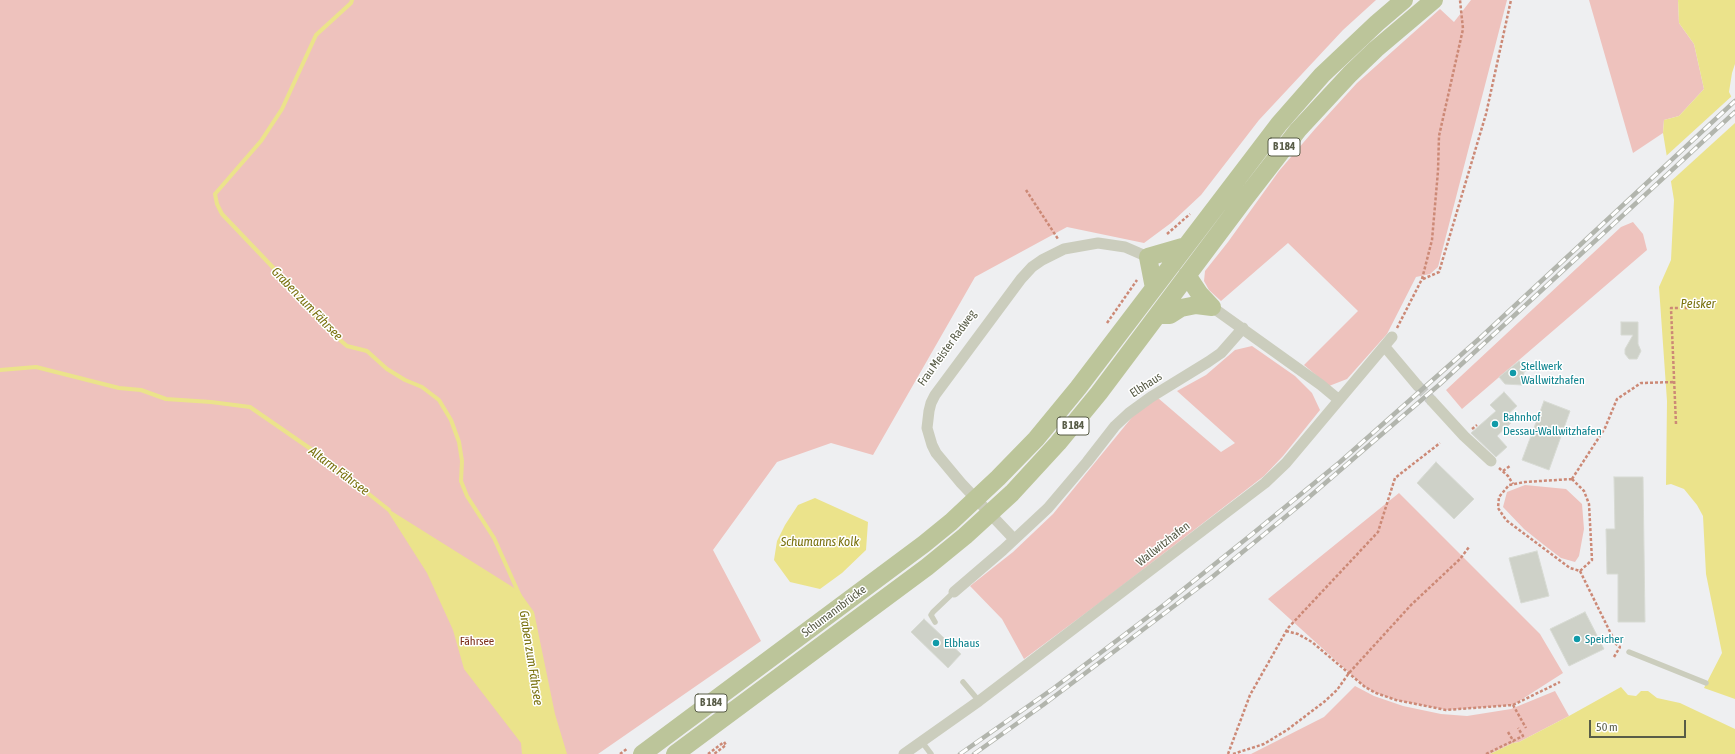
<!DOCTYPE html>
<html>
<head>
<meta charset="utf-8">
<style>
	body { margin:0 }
	#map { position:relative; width:1735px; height:754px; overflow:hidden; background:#eeeff1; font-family:"Asap Condensed",sans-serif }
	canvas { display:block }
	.scale { position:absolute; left:1589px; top:720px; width:97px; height:18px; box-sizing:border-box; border:2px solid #585c47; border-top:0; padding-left:5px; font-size:12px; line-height:14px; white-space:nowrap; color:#585c47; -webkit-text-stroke:3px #fff; paint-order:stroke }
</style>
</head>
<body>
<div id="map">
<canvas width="1735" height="754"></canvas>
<div class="scale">50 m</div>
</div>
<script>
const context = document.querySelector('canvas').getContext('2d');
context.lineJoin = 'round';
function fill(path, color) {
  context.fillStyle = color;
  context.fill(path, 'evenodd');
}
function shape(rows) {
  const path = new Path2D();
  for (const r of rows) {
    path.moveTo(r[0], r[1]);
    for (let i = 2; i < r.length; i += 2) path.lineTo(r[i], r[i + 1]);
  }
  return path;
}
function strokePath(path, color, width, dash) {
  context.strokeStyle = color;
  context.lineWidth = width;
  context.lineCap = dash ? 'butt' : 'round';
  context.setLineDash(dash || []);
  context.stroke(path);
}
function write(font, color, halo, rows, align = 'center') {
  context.font = font + ' "Asap Condensed",sans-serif';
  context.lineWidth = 3;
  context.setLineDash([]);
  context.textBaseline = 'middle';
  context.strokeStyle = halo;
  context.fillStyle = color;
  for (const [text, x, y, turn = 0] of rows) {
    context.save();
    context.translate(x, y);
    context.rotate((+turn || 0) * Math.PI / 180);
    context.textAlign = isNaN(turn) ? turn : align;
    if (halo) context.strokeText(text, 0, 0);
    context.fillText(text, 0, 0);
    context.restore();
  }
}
const green = shape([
	[0,0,1376,0,1343,30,1259,120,1201,195,1171,223,1144,243,1067,227,975,277,873,455,831,443,777,462,713,550,761,641,598,754,0,754],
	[1471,0,1507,0,1438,267,1430,274,1416,277,1387,334,1347,379,1329,386,1304,365,1358,311,1288,243,1221,301,1209,290,1204,281,1205,271,1228,242,1279,171,1315,129,1357,83,1440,9,1454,22],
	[1589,0,1678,0,1679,23,1694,44,1704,89,1679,116,1664,120,1663,133,1633,153],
	[1633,222,1643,234,1647,250,1462,409,1446,390,1621,227],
	[1252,346,1295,376,1312,393,1320,410,1283,456,1264,476,1106,598,1024,659,1002,619,970,586,1013,552,1053,514,1133,416,1158,398,1221,452,1235,443,1177,391,1206,375,1235,350],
	[1525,485,1566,489,1582,504,1584,529,1579,556,1575,562,1561,558,1544,545,1524,529,1503,507,1507,492],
	[1399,493,1540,634,1563,673,1513,705,1446,710,1396,700,1376,693,1365,687,1268,599],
	[1355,686,1374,696,1403,706,1441,714,1467,716,1511,709,1555,691,1569,716,1519,742,1513,743,1490,754,1251,754,1324,717]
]);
const water = shape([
	[1678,0,1735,0,1735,64,1732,73,1729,92,1735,104,1735,699,1704,688,1722,653,1706,574,1703,516,1697,505,1684,489,1671,484,1666,485,1667,401,1659,287,1671,260,1674,200,1663,133,1664,120,1679,116,1704,89,1694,44,1679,23],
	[815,498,868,522,866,550,842,573,820,589,790,582,774,560,777,541,785,525,798,505],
	[385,507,519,591,534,612,555,714,567,754,522,754,521,743,464,669,453,630,427,573],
	[1621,687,1628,695,1636,696,1641,691,1648,691,1657,698,1680,703,1735,729,1735,754,1490,754,1513,743,1519,742,1569,716]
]);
const pier = shape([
	[1733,95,1735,100,1735,123,1669,183,1665,157]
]);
const stream = shape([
	[352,0,351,3,316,35,282,109,261,141,215,194,217,204,222,214,285,280,317,318,333,334,347,346,367,351,387,369,405,380,422,387,439,400,451,420,459,442,462,461,461,481,467,496,494,538,520,596],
	[0,370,36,367,119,388,141,390,166,399,211,402,250,407,321,456,389,510]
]);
const building = shape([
	[1621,322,1638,322,1638,344,1641,351,1637,359,1629,359,1625,354,1625,349,1633,335,1621,335,1621,322],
	[1519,361,1527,370,1524,372,1522,385,1505,384,1499,377,1519,361],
	[1504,392,1517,406,1506,416,1511,423,1497,436,1507,447,1496,457,1471,433,1496,411,1490,405,1504,392],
	[1544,401,1570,411,1549,470,1522,460,1544,401],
	[1436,462,1474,499,1454,519,1417,483,1436,462],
	[1614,477,1643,477,1645,622,1618,622,1618,574,1607,574,1606,529,1615,529,1614,477],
	[1537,551,1549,596,1521,603,1509,558,1537,551],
	[1585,612,1604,649,1569,666,1550,629,1585,612],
	[924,619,961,654,948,668,911,632,924,619]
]);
const minorTunnel = shape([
	[1417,385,1432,401]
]);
const path = shape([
	[1026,190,1058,239],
	[1167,234,1190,214],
	[1423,279,1439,272,1486,114,1511,0],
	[1107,323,1137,280],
	[1397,328,1422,279,1432,240,1438,171,1439,136,1463,29,1460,0],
	[1676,424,1671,308,1692,308],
	[1472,429,1477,425],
	[1499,468,1508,476,1513,484],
	[1503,471,1510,466],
	[1572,479,1584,491,1589,504,1592,560,1580,571,1570,568,1506,520,1498,508,1499,497,1509,485,1525,482,1572,479],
	[1572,479,1605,428,1617,399,1641,383,1675,382],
	[1580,571,1616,644,1620,647],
	[1286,631,1298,634,1312,642,1365,687,1376,693,1396,700,1446,710,1513,705,1560,682],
	[1614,657,1620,647,1621,647],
	[1513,705,1526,728],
	[1508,732,1514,742],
	[620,754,628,748],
	[708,754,724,742,726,745,714,754],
	[1228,754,1250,695,1288,628,1378,532,1395,478,1440,443],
	[1233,754,1264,744,1287,730,1324,702,1337,690,1349,673,1411,605,1460,559,1469,547],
	[1486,754,1523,736,1518,728]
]);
const service = shape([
	[935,622,931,615,933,612,954,592],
	[1629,652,1706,683],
	[963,682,979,701],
	[922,742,931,754]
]);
const minor = shape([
	[1212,307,1321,385,1339,400],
	[1385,347,1417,385],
	[1432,401,1464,436,1491,461],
	[1014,539,961,483,936,453,932,445,927,428,929,411,931,403,935,395,1021,279,1032,267,1042,260,1064,249,1098,243,1125,247,1148,257],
	[954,592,1003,550,1048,508,1087,462,1115,426,1129,413,1151,397,1208,362,1221,353,1243,328],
	[904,754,979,701,1265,483,1286,463,1392,337]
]);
const trunk = shape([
	[1187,275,1199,293,1212,307],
	[1154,288,1148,257,1186,246],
	[1158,315,1170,315,1181,308,1196,305,1212,307],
	[642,754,924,544,951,522,998,478,1036,439,1078,388,1279,124,1322,75,1377,23,1404,0],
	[675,754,927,567,965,536,1012,493,1058,443,1099,393,1243,201,1298,130,1350,74,1376,49,1434,0]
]);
const rail = shape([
	[960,754,1054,688,1165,604,1251,535,1340,462,1480,338,1735,101],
	[974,754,1043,705,1128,641,1211,578,1301,504,1440,384,1735,112]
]);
const markers = [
	[1513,373,4,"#0f9aa8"],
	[1495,424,4,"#0f9aa8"],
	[1577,639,4,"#0f9aa8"],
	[936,643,4,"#0f9aa8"]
];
const shields = [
	[1284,147,32],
	[1073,426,32],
	[711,703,32]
];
const shieldNames = [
	["B 184",1284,147],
	["B 184",1073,426],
	["B 184",711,703]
];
const streetNames = [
	["Frau Meister Radweg",947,348,-54],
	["Elbhaus",1146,385,-33],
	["Wallwitzhafen",1163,544,-38],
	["Schumannbrücke",834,611,-37]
];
const cultureNames = [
	["Stellwerk",1521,366],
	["Wallwitzhafen",1521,380],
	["Bahnhof",1503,417],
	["Dessau-Wallwitzhafen",1503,431],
	["Speicher",1585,639],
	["Elbhaus",944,643]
];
const parkNames = [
	["Fährsee",477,641]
];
const waterNames = [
	["Graben zum Fährsee",307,304,46],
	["Peisker",1698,304],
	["Altarm Fährsee",339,471,37],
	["Schumanns Kolk",820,542],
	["Graben zum Fährsee",531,658,81]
];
fill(green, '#eec2bd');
fill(water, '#ebe38b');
fill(pier, '#eeeff1');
strokePath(stream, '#ebe38b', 4);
fill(building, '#ced1c8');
strokePath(building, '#d7dad3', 1);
strokePath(minorTunnel, '#c8cac6', 11, [11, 5.5]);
strokePath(path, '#cc8976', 2.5, [3, 2]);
strokePath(service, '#cbcdbd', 5.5);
strokePath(minor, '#cbcdbd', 11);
strokePath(trunk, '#bcc59a', 18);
strokePath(rail, '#b2b5ad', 4.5);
strokePath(rail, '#fff', 3, [9]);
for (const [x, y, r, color] of markers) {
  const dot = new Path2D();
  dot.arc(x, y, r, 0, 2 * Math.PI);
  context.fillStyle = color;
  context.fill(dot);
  strokePath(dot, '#fff', 1.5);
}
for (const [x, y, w] of shields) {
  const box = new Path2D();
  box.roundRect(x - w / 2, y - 9, w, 18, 3);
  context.fillStyle = '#fff';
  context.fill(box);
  strokePath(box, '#585c47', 1);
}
write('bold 11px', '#585c47', null, shieldNames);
write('12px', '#585c47', '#fff', streetNames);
write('12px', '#0d838f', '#fff', cultureNames, 'left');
write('12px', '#7c2e18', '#fff', parkNames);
write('italic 13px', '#7a720f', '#fff', waterNames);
</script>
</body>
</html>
